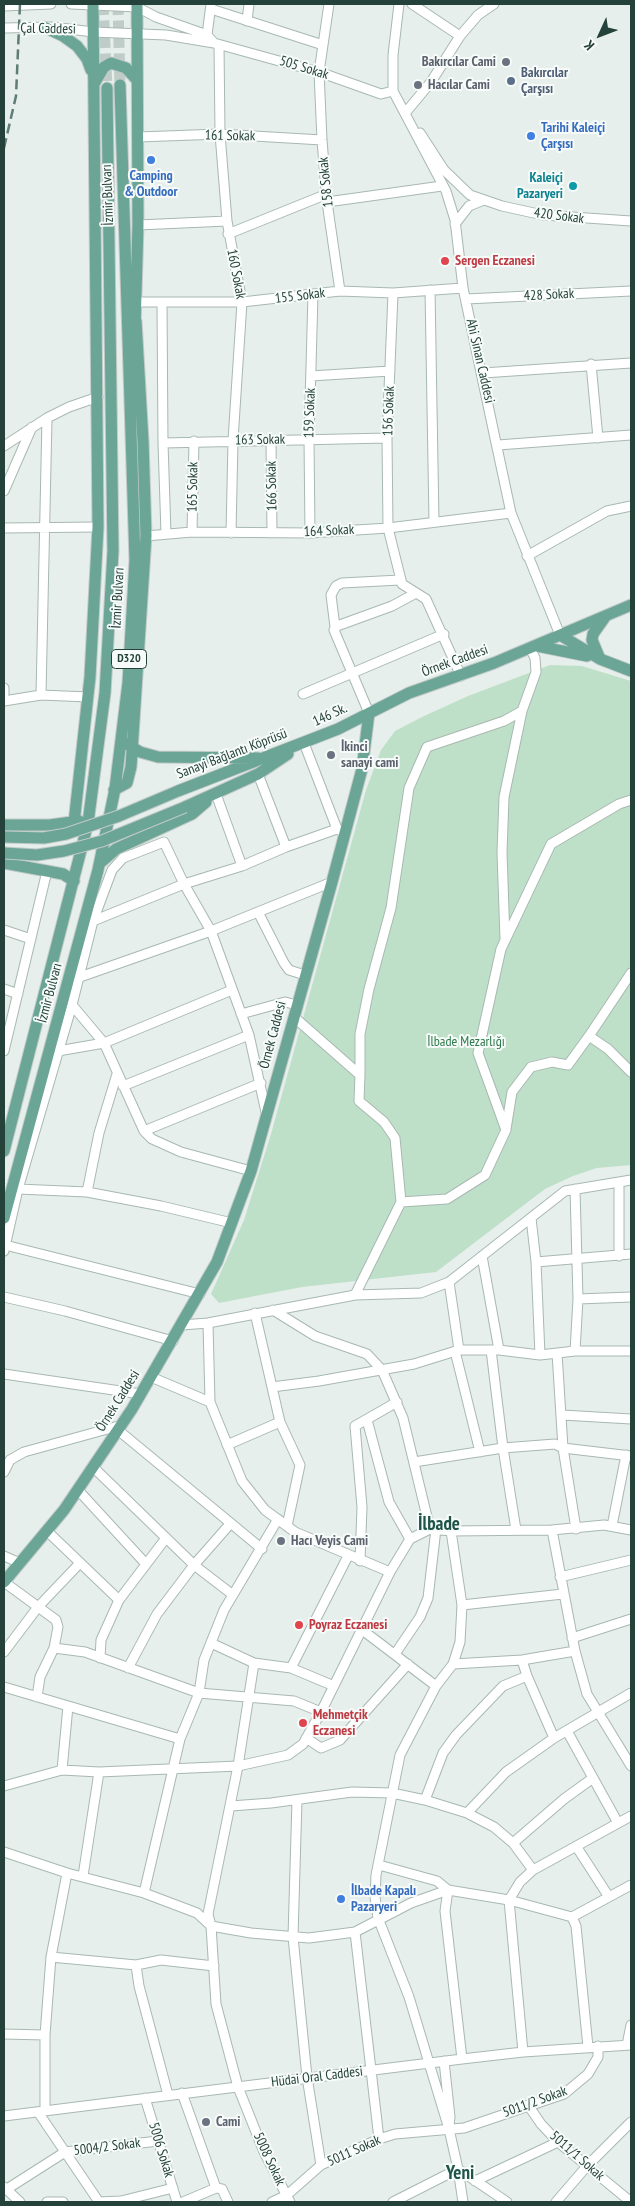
<!DOCTYPE html>
<html>
<head>
<meta charset="utf-8">
<style>
	body { margin:0 }
	#map { position:relative; width:635px; height:2206px; overflow:hidden; background:#e6efeb; font-family:"PT Sans Narrow",sans-serif }
	canvas { display:block }
	.frame { position:absolute; inset:0; border:5px solid #24423a; pointer-events:none }
	.north { position:absolute; left:575px; top:10px; width:50px; height:50px; -webkit-text-stroke:4px #f7fbf9; paint-order:stroke; rotate:227deg; font-size:14px; font-weight:700; line-height:20px; text-align:center; color:#24423a }
	.north::after { content:''; display:block; margin:auto; width:18px; height:22px; background:#24423a; clip-path:polygon(50% 0,100% 100%,50% 72%,0 100%) }
</style>
</head>
<body>
<div id="map">
<canvas width="635" height="2206"></canvas>
<div class="frame"></div>
<div class="north">K</div>
</div>
<script>
const context = document.querySelector('canvas').getContext('2d');
context.lineJoin = 'round';
function fill(path, color) {
  context.fillStyle = color;
  context.fill(path, 'evenodd');
}
function shape(rows) {
  const path = new Path2D();
  for (const r of rows) {
    path.moveTo(r[0], r[1]);
    for (let i = 2; i < r.length; i += 2) path.lineTo(r[i], r[i + 1]);
  }
  return path;
}
function strokePath(path, color, width, dash) {
  context.strokeStyle = color;
  context.lineWidth = width;
  context.lineCap = dash ? 'butt' : 'round';
  context.setLineDash(dash || []);
  context.stroke(path);
}
function write(font, color, halo, rows, align = 'center') {
  context.font = font + ' "PT Sans Narrow",sans-serif';
  context.lineWidth = 4;
  context.setLineDash([]);
  context.textBaseline = 'middle';
  context.strokeStyle = halo;
  context.fillStyle = color;
  for (const [text, x, y, turn = 0] of rows) {
    context.save();
    context.translate(x, y);
    context.rotate((+turn || 0) * Math.PI / 180);
    context.textAlign = isNaN(turn) ? turn : align;
    if (halo) context.strokeText(text, 0, 0);
    context.fillText(text, 0, 0);
    context.restore();
  }
}
const green = shape([
	[550,665,582,666,631,681,631,1165,597,1168,573,1176,545,1189,436,1272,302,1287,219,1303,211,1294,244,1220,271,1134,366,790,381,750,395,731,422,717,468,696]
]);
const majorTunnel = shape([
	[103,4,107,88],
	[118,4,120,85]
]);
const minor = shape([
	[71,4,137,7,156,17,207,35,214,43],
	[329,4,319,72,322,140,327,202,340,291],
	[412,4,460,36],
	[4,6,51,4],
	[211,9,323,45],
	[247,21,249,4],
	[4,28,53,27,93,32,166,35,214,43,319,72,381,94,393,91],
	[207,35,211,4],
	[219,45,220,134,227,221,242,302,233,440,231,533],
	[393,91,446,191,455,220,463,288,511,513,560,635],
	[393,91,393,55,399,4],
	[406,112,431,82,460,36,478,15,494,4],
	[420,133,444,170,470,195,502,206,543,215,631,221],
	[138,137,220,134,322,140],
	[327,202,442,186],
	[455,224,469,206,484,200],
	[138,225,227,221],
	[228,234,327,194],
	[430,290,434,522],
	[393,293,387,438,388,528,402,584,426,599,461,676],
	[466,299,631,291],
	[136,302,242,302,340,291,393,293,463,288],
	[162,302,163,443,166,534],
	[591,364,598,438],
	[483,373,631,363],
	[311,376,390,371],
	[271,440,272,533],
	[163,443,387,438],
	[498,445,631,435],
	[4,446,47,418,69,407,98,397],
	[4,491,32,427],
	[4,528,98,527],
	[192,532,194,441],
	[310,533,309,439,313,294],
	[146,536,192,532,310,533,388,528,511,513],
	[527,556,607,511,631,506],
	[335,627,331,595,336,586,342,583,400,580],
	[4,688,4,694],
	[303,694,444,634],
	[41,695,47,418],
	[4,701,41,695,88,697],
	[369,713,334,630,337,626,392,606,416,593],
	[304,743,337,829],
	[258,774,286,847],
	[216,794,242,866],
	[258,912,284,963,289,970,305,975],
	[93,921,184,884,242,866,286,847,337,829,344,832],
	[4,930,31,939],
	[505,939,502,853,504,797,522,711],
	[80,977,211,931,332,882],
	[4,989,18,994],
	[72,1005,104,1043,144,1131,152,1139,181,1152,251,1171],
	[241,1014,285,1002,297,1005],
	[294,1017,360,1075,359,1101,384,1122,395,1138,401,1202],
	[589,1036,631,973],
	[4,1051,47,871],
	[58,1051,104,1043,232,990],
	[360,1075,360,1034,369,989,391,908,409,788,427,747,504,721,522,711,536,672,535,658,530,648],
	[123,1086,249,1035],
	[506,1129,512,1092,531,1067,552,1062,568,1065,589,1036,608,1049,631,1072],
	[144,1131,261,1083],
	[18,1189,87,1192,161,1206,232,1223],
	[87,1192,99,1133,117,1074],
	[531,1218,536,1262,540,1355],
	[5,1245,200,1294],
	[4,1251,18,1189,72,1005,93,921,112,870,123,858,164,842,184,884,211,931,249,1035,266,1112],
	[482,1256,499,1350],
	[619,1256,619,1182],
	[536,1262,631,1254],
	[449,1282,459,1350],
	[355,1295,401,1202,447,1199,485,1175,506,1130,478,1053,501,949,551,844,619,804,631,800],
	[4,1297,65,1311,173,1341],
	[578,1299,631,1297],
	[273,1310,315,1336,367,1354,382,1370,403,1418,430,1529],
	[255,1313,280,1422,300,1465,287,1526],
	[208,1323,210,1402,242,1481,265,1510,295,1532,390,1572],
	[182,1325,208,1323,355,1295,421,1293,449,1282,565,1191,631,1180],
	[491,1350,503,1448,516,1530],
	[455,1351,480,1452],
	[575,1351,578,1299,575,1189],
	[557,1353,563,1448,576,1529],
	[4,1374,141,1394],
	[151,1377,210,1402],
	[272,1387,319,1381,414,1364,459,1350,499,1350,540,1355,575,1351,631,1351],
	[562,1415,631,1419],
	[367,1420,389,1502,410,1539],
	[118,1430,262,1549],
	[227,1445,280,1422],
	[414,1462,503,1448,555,1444,563,1448,631,1456],
	[93,1467,194,1565,233,1595],
	[4,1472,10,1460,24,1452,122,1425],
	[78,1490,146,1564],
	[612,1526,626,1455],
	[552,1530,575,1651,587,1694,631,1766],
	[47,1531,119,1600],
	[451,1531,462,1605,460,1642,453,1664,436,1686,400,1755,376,1875,375,1897,378,1918,409,1997,449,2129,458,2169,463,2202],
	[4,1556,20,1563],
	[360,1561,362,1507,355,1426,397,1402],
	[560,1577,631,1560],
	[4,1582,56,1620,58,1627,54,1648,40,1677,37,1697],
	[462,1605,563,1594],
	[361,1629,436,1686],
	[572,1638,631,1619],
	[211,1643,254,1663,291,1668,334,1686],
	[54,1648,85,1652,199,1693,294,1701,321,1712],
	[4,1652,38,1607,80,1563],
	[395,1654,420,1617,428,1598,436,1529],
	[100,1658,101,1640,119,1600,166,1538],
	[522,1660,527,1676,554,1738],
	[254,1663,238,1766,208,1914,211,1926,216,2004,238,2087,264,2152,290,2202],
	[453,1664,522,1660,575,1651],
	[128,1668,157,1614,194,1565,230,1524],
	[291,1668,348,1556],
	[4,1687,180,1739],
	[567,1731,618,1823],
	[306,1738,321,1748,340,1740,408,1664],
	[62,1770,68,1706],
	[4,1786,62,1770,99,1772,238,1766,288,1755,303,1744,321,1712,390,1572,410,1539,430,1529,451,1531,552,1530,604,1525,631,1530],
	[297,1800,293,1937,307,2077,321,2165],
	[425,1800,443,1753,456,1735,503,1686,527,1676],
	[231,1806,271,1803,352,1792,392,1793,425,1800,467,1813,494,1827,513,1843,533,1870],
	[467,1813,506,1772,554,1738,631,1693],
	[513,1843,564,1799,593,1778],
	[576,1846,609,1897],
	[4,1852,67,1873,144,1893,197,1913,211,1926,251,1933,309,1938,355,1932,411,1903,448,1890,509,1900,572,1917],
	[379,1865,437,1881,448,1890,445,1911,462,2059],
	[83,1876,99,1772],
	[144,1893,180,1739,199,1693,204,1660,224,1610,278,1519],
	[355,1932,379,2139],
	[51,1957,136,1965,161,1960,214,1966],
	[136,1965,139,1986,168,2095],
	[4,2034,45,2035],
	[627,2045,631,2025],
	[588,2047,576,1926,572,1917,631,1885],
	[523,2052,509,1900,520,1882,533,1870,631,1816],
	[444,2061,450,2117,449,2126],
	[182,2093,216,2188,222,2189,228,2202],
	[145,2098,177,2202],
	[528,2105,541,2124,558,2142,631,2202],
	[45,2111,45,2035,51,1957,67,1873],
	[38,2112,99,2202],
	[4,2116,462,2059,523,2052,631,2045],
	[475,2181,558,2142],
	[4,2187,20,2202],
	[7,2189,65,2152,158,2141],
	[47,2202,63,2202],
	[99,2202,121,2201,173,2188],
	[183,2202,216,2188],
	[272,2202,287,2195,321,2165,379,2139,395,2134,464,2128,564,2094,588,2074,598,2057,598,2046],
	[393,2202,458,2169,507,2202],
	[556,2202,587,2166,631,2122]
]);
const major = shape([
	[44,27,63,36,77,46,87,59,91,70],
	[94,84,104,67,111,63,126,68,137,80],
	[135,327,138,225,137,4],
	[560,635,600,659,631,671],
	[537,646,587,656],
	[600,659,592,640,593,634,605,617],
	[127,744,140,752,158,757,258,758],
	[114,790,127,783,131,767,146,536,143,441,136,321],
	[178,791,338,729,409,693,494,663,631,605],
	[185,807,258,774,288,754],
	[74,823,90,677,98,527,93,4],
	[4,825,50,825,79,821],
	[4,863,63,874,74,881],
	[100,863,116,849,192,814,206,802],
	[4,1151,88,823,105,693,113,551,107,88],
	[4,1218,98,870,115,789,128,683,135,560,120,85],
	[4,1582,64,1510,132,1409,217,1262,251,1171,332,882,362,769,369,713]
]);
const rail = shape([
	[4,148,16,96,20,4]
]);
const majorBridge = shape([
	[4,837,44,838,66,834,119,816,178,791],
	[4,853,37,855,64,851,102,841,185,807]
]);
const markers = [
	[506,62,5,"#6b7280"],
	[511,81,5,"#5c6f8a"],
	[418,85,5,"#6b7280"],
	[531,136,5,"#3f7fe0"],
	[151,160,5,"#3f7fe0"],
	[573,186,5,"#0f9aa8"],
	[445,261,5,"#e0444e"],
	[331,755,5,"#6b7280"],
	[281,1541,5,"#6b7280"],
	[299,1625,5,"#e0444e"],
	[303,1723,5,"#e0444e"],
	[341,1899,5,"#3f7fe0"],
	[206,2122,5,"#6b7280"]
];
const shields = [
	[129,659,35]
];
const shieldNames = [
	["D320",129,659]
];
const streetNames = [
	["Çal Caddesi",48,29,1],
	["505 Sokak",304,68,17],
	["161 Sokak",230,136,1],
	["158 Sokak",326,182,-96],
	["İzmir Bulvarı",108,195,-92],
	["420 Sokak",559,216,7],
	["160 Sokak",236,274,79],
	["428 Sokak",549,295,-3],
	["155 Sokak",300,296,-7],
	["Ahi Sinan Caddesi",480,361,77],
	["156 Sokak",389,411,-88],
	["159 Sokak",310,413,-88],
	["163 Sokak",260,440,-1],
	["166 Sokak",272,486,-91],
	["165 Sokak",193,487,-89],
	["164 Sokak",329,531,-3],
	["İzmir Bulvarı",118,598,-87],
	["Örnek Caddesi",455,661,-20],
	["146 Sk.",330,715,-25],
	["Sanayi Bağlantı Köprüsü",232,754,-21],
	["İzmir Bulvarı",50,993,-75],
	["Örnek Caddesi",273,1035,-75],
	["Örnek Caddesi",118,1401,-58],
	["Hüdai Oral Caddesi",317,2077,-7],
	["5011/2 Sokak",535,2102,-20],
	["5004/2 Sokak",107,2147,-7],
	["5006 Sokak",161,2150,73],
	["5011 Sokak",354,2151,-24],
	["5011/1 Sokak",577,2156,41],
	["5008 Sokak",269,2159,65]
];
const worshipNames = [
	["Bakırcılar Cami",496,62,"right"],
	["Hacılar Cami",428,85],
	["İkinci",341,747],
	["sanayi cami",341,763],
	["Hacı Veyis Cami",291,1541],
	["Cami",216,2122]
];
const serviceNames = [
	["Bakırcılar",521,73],
	["Çarşısı",521,89]
];
const shopNames = [
	["Tarihi Kaleiçi",541,128],
	["Çarşısı",541,144],
	["Camping",151,176,"center"],
	["& Outdoor",151,192,"center"],
	["İlbade Kapalı",351,1891],
	["Pazaryeri",351,1907]
];
const cultureNames = [
	["Kaleiçi",563,178],
	["Pazaryeri",563,194]
];
const healthNames = [
	["Sergen Eczanesi",455,261],
	["Poyraz Eczanesi",309,1625],
	["Mehmetçik",313,1715],
	["Eczanesi",313,1731]
];
const parkNames = [
	["İlbade Mezarlığı",466,1042]
];
const districtNames = [
	["İlbade",439,1525],
	["Yeni",460,2174]
];
fill(green, '#bfe0c8');
strokePath(majorTunnel, '#bfccc8', 11, [11, 5.5]);
strokePath(minor, '#a8b8b2', 11);
strokePath(major, '#c2cac8', 13);
strokePath(minor, '#fff', 9);
strokePath(major, '#6aa596', 11);
strokePath(rail, '#5f7d75', 2.5, [10, 5]);
strokePath(majorBridge, '#c2cac8', 13, []);
strokePath(majorBridge, '#6aa596', 11);
for (const [x, y, r, color] of markers) {
  const dot = new Path2D();
  dot.arc(x, y, r, 0, 2 * Math.PI);
  context.fillStyle = color;
  context.fill(dot);
  strokePath(dot, '#f7fbf9', 2);
}
for (const [x, y, w] of shields) {
  const box = new Path2D();
  box.roundRect(x - w / 2, y - 9.5, w, 19, 4);
  context.fillStyle = '#f7fbf9';
  context.fill(box);
  strokePath(box, '#24423a', 1);
}
write('bold 12px', '#24423a', null, shieldNames);
write('14px', '#24423a', '#f7fbf9', streetNames);
write('bold 14px', '#5b616d', '#f7fbf9', worshipNames, 'left');
write('bold 14px', '#4e5e75', '#f7fbf9', serviceNames, 'left');
write('bold 14px', '#366cbe', '#f7fbf9', shopNames, 'left');
write('bold 14px', '#0d838f', '#f7fbf9', cultureNames, 'right');
write('bold 14px', '#be3a42', '#f7fbf9', healthNames, 'left');
write('14px', '#2d7a4b', '#f7fbf9', parkNames);
write('bold 19px', '#1f5548', '#f7fbf9', districtNames);
</script>
</body>
</html>
